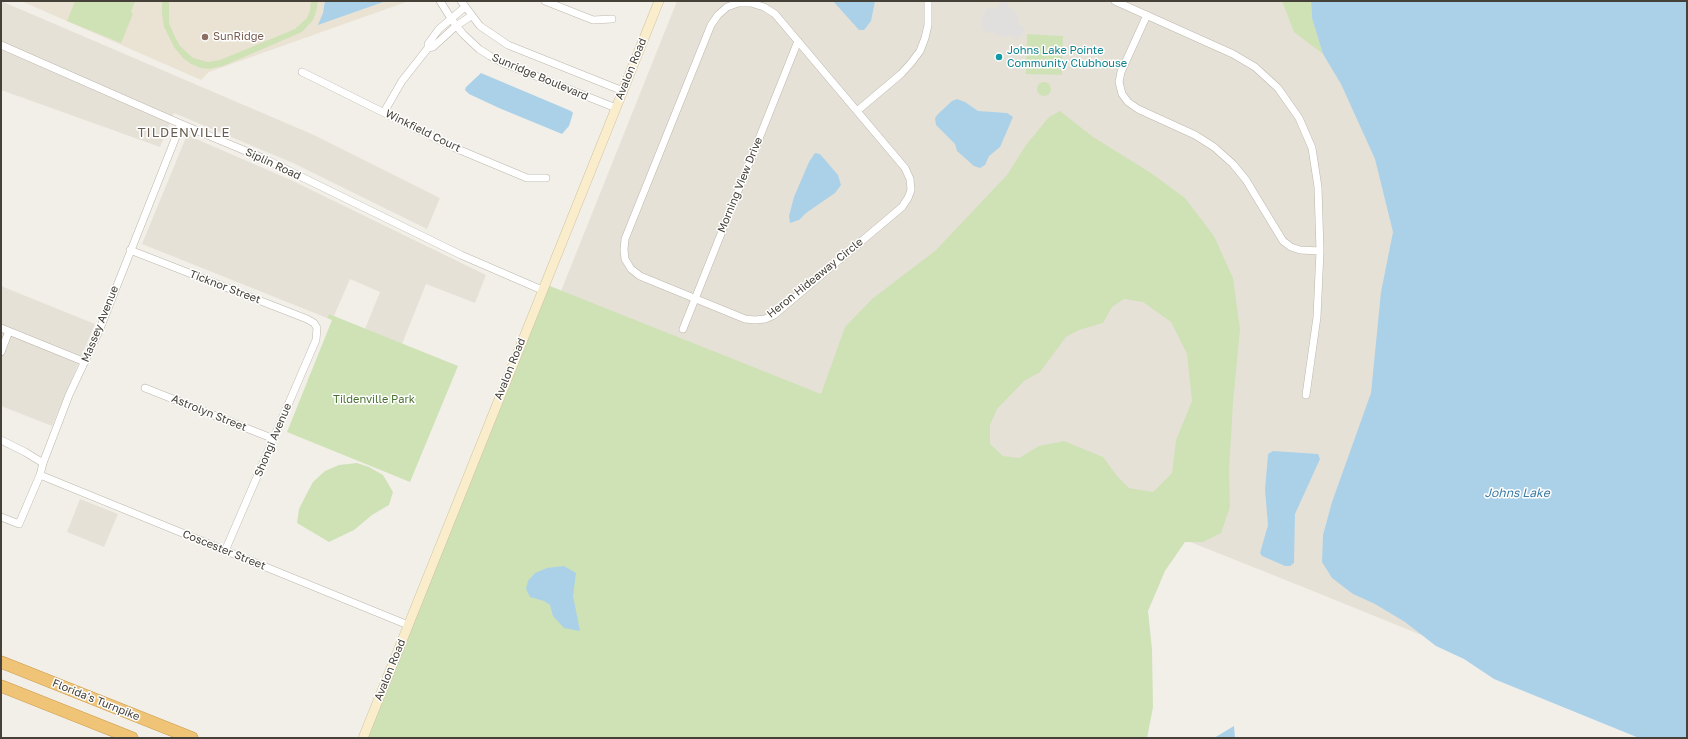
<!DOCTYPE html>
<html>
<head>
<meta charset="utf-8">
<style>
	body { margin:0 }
	#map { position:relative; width:1688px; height:739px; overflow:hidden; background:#f2efe9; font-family:"Golos Text",sans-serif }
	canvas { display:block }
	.frame { position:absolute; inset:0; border:2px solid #454038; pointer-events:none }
</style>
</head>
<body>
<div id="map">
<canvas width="1688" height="739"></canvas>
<div class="frame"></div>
</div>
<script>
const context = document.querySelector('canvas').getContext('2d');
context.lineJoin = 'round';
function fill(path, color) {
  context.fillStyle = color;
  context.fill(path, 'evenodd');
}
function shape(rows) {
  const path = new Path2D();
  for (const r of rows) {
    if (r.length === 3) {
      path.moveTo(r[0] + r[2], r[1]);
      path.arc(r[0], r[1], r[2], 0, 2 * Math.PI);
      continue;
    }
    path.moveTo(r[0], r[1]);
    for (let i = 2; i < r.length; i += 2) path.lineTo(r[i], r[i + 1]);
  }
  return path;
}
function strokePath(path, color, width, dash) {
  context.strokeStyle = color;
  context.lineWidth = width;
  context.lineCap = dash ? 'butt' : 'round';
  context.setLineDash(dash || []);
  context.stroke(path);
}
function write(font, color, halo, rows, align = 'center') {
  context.font = font + ' "Golos Text",sans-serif';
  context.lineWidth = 3;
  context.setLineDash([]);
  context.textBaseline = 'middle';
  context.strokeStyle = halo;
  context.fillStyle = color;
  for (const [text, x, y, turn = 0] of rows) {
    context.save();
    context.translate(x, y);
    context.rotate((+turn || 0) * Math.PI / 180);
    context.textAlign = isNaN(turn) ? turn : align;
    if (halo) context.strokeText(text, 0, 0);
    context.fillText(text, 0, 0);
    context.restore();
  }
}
const residential = shape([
	[1,1,314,135,440,198,427,229,293,163,174,113,160,147,1,90],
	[677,1,1501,1,1675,738,1298,585,561,291],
	[187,135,293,181,486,275,475,303,426,284,402,344,365,329,380,292,350,279,334,316,329,314,327,318,142,244],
	[1,286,95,324,52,426,1,406],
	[80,499,118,514,104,547,67,532]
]);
const education = shape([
	[21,1,409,1,209,72,201,80]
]);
const green = shape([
	[75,1,135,1,131,12,133,14,121,43,67,21],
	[162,1,169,1,169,23,175,37,180,46,193,58,208,62,220,60,295,29,307,18,310,10,311,1,318,2,316,12,313,20,302,32,223,66,209,69,201,68,191,64,183,58,174,47,164,27,162,14],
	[1282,1,1311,1,1312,18,1323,54,1294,32],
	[1027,34,1063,36,1062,75,1026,74],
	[1044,89,7],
	[1060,111,1093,137,1151,173,1185,198,1214,236,1233,278,1240,329,1233,403,1229,471,1230,507,1221,533,1203,542,1185,542,1165,571,1148,611,1152,649,1153,707,1147,738,363,738,545,284,821,394,845,327,872,299,935,251,1007,175,1026,145,1049,117],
	[1124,299,1143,302,1171,322,1187,354,1192,401,1176,440,1172,473,1153,492,1129,488,1117,476,1103,457,1064,441,1039,446,1019,458,1003,456,990,444,990,425,997,409,1024,381,1040,372,1066,337,1079,330,1103,323,1112,307],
	[329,314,458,366,410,482,287,432,332,320,327,318],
	[357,463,369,467,383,475,393,492,389,505,372,515,354,530,329,542,297,523,299,509,305,497,313,482,325,471,339,465]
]);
const parking = shape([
	[999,1,1007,1,1007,6,1012,9,1018,16,1018,25,1024,27,1023,33,1017,40,1010,35,1005,37,999,36,990,31,986,34,982,27,982,21,985,10,987,7,994,9,999,6]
]);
const water = shape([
	[325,1,386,1,318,25,323,13],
	[833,1,875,1,871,21,864,30,859,30],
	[1311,1,1687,1,1687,738,1639,738,1494,679,1464,659,1436,646,1405,622,1375,604,1353,594,1332,578,1322,562,1323,535,1332,502,1371,393,1381,292,1393,232,1375,159,1341,84,1323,54,1312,18],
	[481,73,571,111,573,113,569,126,562,134,499,108,469,94,465,90,466,87],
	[957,99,965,102,978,111,1007,113,1013,117,1000,147,989,156,985,165,980,168,974,166,957,151,955,144,936,125,935,118,938,114,952,101],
	[815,153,820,154,838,175,841,185,835,193,806,213,799,220,790,223,789,216,794,197,809,162],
	[1273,451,1318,454,1320,459,1295,514,1294,563,1290,566,1285,566,1262,556,1260,553,1268,525,1265,490,1268,454],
	[564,566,576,573,573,596,580,631,564,628,553,616,550,605,544,601,530,597,526,589,528,581,535,573,547,568],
	[1234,726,1235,738,1214,738]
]);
const minor = shape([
	[440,1,452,20,463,34,479,49,490,56,503,63,616,108],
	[461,1,480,26,508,45,623,91],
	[545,1,593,20,612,19],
	[1115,1,1233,54,1255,67,1278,88,1299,118,1312,148,1318,187,1320,251,1317,317,1306,395],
	[738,3,751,3,764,7,775,14,905,168,910,179,911,190,908,198,902,207,774,315,765,319,755,320,745,319,640,276,631,269,625,259,624,250,625,239,711,25,718,15,727,7,738,3],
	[465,7,439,29,428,44,428,48,433,47,456,26,471,16],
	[1147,15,1121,72,1119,82,1122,94,1128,102,1138,109,1195,135,1214,147,1233,164,1246,180,1283,241,1291,247,1300,250,1320,251],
	[1,45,181,124,265,159,461,255,542,290],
	[302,72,455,148,527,178,546,178],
	[857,111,901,74,911,63,920,51,925,38,928,25,928,1],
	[384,112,402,81,428,48],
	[130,250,307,319,314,323,317,328,316,340,225,551],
	[1,328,85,362],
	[683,329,798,41],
	[1,352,9,331],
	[145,388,274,439],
	[1,440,25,452,43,463],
	[40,475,408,625],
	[1,517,19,524,40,475,43,463,69,395,99,331,181,124]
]);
const secondary = shape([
	[363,738,659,1]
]);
const motorway = shape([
	[1,662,192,738],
	[1,686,132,738]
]);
const markers = [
	[205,37,4,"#8d6e63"],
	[999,57,4,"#0f9aa8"]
];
const educationNames = [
	["SunRidge",213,37]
];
const cultureNames = [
	["Johns Lake Pointe",1007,51],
	["Community Clubhouse",1007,64]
];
const streetNames = [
	["Avalon Road",631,69,-68],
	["Sunridge Boulevard",540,77,23],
	["Winkfield Court",423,131,26],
	["Siplin Road",273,164,25],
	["Morning View Drive",740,185,-68],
	["Heron Hideaway Circle",815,278,-39],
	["Ticknor Street",225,287,21],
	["Massey Avenue",100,324,-68],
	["Avalon Road",510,369,-68],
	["Astrolyn Street",209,413,22],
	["Shongi Avenue",273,440,-67],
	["Coscester Street",224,550,22],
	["Avalon Road",390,670,-68],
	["Florida's Turnpike",96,700,22]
];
const parkNames = [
	["Tildenville Park",374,400]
];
const waterNames = [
	["Johns Lake",1517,493]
];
const quarterNames = [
	["TILDENVILLE",184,133]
];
fill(residential, '#e6e1d7');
fill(education, '#eae3d4');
fill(green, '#cfe2b6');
fill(parking, '#e1dfdd');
fill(water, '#abd1e9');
strokePath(minor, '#bdb7ac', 8);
strokePath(secondary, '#cdc09d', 10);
strokePath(motorway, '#cd9948', 13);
strokePath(minor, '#fff', 7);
strokePath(secondary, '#f9edcc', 9);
strokePath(motorway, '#efc477', 12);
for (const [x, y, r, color] of markers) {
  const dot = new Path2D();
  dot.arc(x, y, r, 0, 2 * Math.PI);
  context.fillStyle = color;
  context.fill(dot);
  strokePath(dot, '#fff', 1.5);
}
write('11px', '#785e54', '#fff', educationNames, 'left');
write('11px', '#0d838f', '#fff', cultureNames, 'left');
write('11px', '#454038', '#fff', streetNames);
write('11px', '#4b7131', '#fff', parkNames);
write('italic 12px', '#3c7ca6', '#fff', waterNames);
context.letterSpacing = '1px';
write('13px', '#675d50', '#fff', quarterNames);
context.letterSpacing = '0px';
</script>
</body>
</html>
